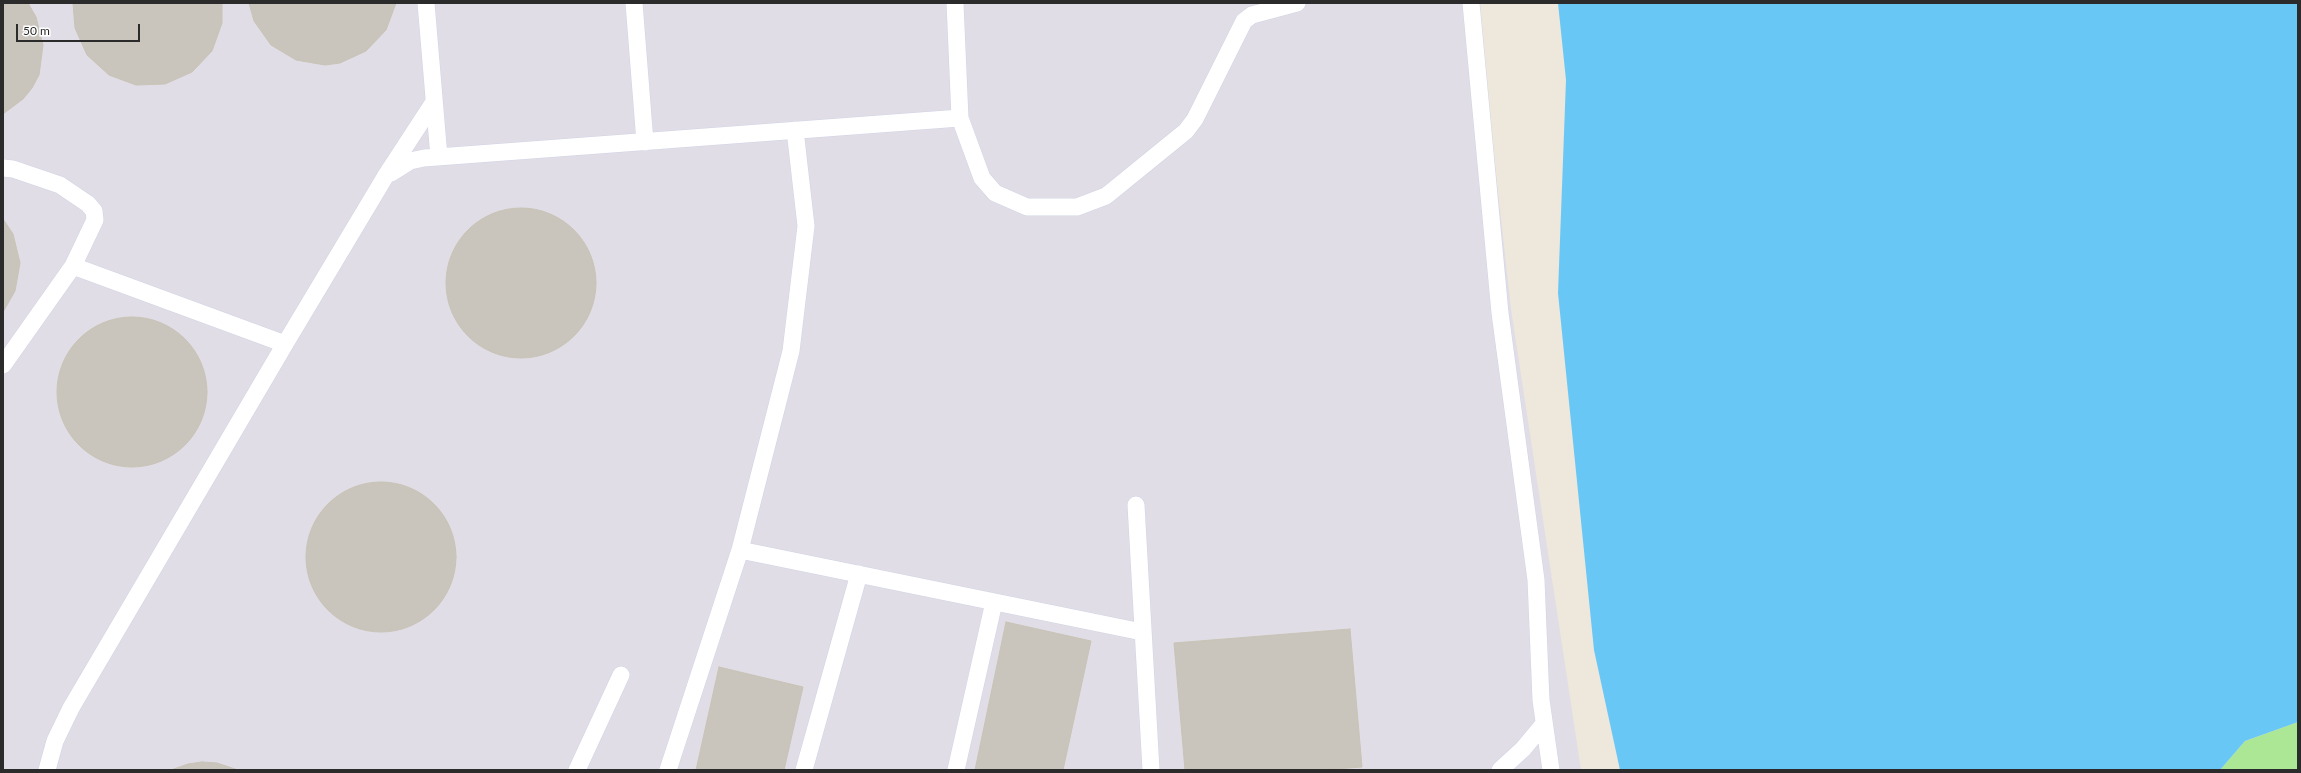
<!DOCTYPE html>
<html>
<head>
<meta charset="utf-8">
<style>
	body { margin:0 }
	#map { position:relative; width:2301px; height:773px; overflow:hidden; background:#eee7dc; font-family:Lato,sans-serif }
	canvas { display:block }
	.frame { position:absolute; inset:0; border:4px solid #2b2b2b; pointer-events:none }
	.scale { position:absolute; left:16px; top:24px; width:124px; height:18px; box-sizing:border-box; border:2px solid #2b2b2b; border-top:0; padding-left:5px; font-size:12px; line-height:14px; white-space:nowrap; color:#2b2b2b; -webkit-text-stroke:3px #fff; paint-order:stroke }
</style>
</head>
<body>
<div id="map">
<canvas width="2301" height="773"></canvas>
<div class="frame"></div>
<div class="scale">50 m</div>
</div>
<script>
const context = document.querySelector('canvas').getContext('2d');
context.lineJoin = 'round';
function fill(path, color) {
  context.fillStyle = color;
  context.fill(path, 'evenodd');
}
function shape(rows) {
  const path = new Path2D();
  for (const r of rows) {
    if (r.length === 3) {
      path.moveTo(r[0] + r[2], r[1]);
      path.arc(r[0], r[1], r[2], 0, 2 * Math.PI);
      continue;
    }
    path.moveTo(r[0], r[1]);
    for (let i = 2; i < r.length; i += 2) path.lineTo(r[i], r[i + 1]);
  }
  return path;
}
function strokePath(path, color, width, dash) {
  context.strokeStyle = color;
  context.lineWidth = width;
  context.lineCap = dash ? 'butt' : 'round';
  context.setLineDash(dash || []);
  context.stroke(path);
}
const industrial = shape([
	[3,3,1477,3,1511,309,1581,770,3,770]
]);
const green = shape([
	[2298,722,2298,770,2220,770,2245,741]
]);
const water = shape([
	[1558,3,2298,3,2298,722,2245,741,2220,770,1620,770,1594,650,1558,293,1566,80]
]);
const building = shape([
	[3,3,28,3,36,17,43,45,39,75,32,88,23,99,3,114,3,3],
	[73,3,222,3,222,23,212,51,192,72,165,84,136,85,109,75,87,55,75,28,73,3],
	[249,3,396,3,386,30,366,51,340,63,325,65,296,60,271,45,254,21,249,3],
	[521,283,75],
	[3,219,13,234,20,263,15,291,3,312,3,219],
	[132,392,75],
	[381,557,75],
	[1006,622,1091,641,1063,770,975,770,1006,622],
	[1350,629,1362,767,1321,770,1185,770,1174,643,1350,629],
	[719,667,803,687,784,770,696,770,719,667],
	[202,762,217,763,238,770,171,770,188,764,202,762]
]);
const minor = shape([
	[426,3,439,157],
	[634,3,645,142],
	[955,3,960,118,982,178,995,193,1027,207,1077,207,1106,196,1186,131,1195,119,1244,21,1252,15,1297,3],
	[1471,3,1500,313,1536,580,1541,700,1551,770],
	[3,168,13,169,60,185,88,204,94,211,95,220,73,266,285,344,385,177,434,102],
	[391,173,410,161,424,158,960,118],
	[3,365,73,266],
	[1136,505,1151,770],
	[740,550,1142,632],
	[47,770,55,741,71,708,285,344],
	[577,770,621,675],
	[668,770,740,550,791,351,806,226,795,130],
	[804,770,859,574],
	[956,770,994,602],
	[1500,770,1523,749,1543,725]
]);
fill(industrial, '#e0dde6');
fill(green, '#ace796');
fill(water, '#69c7f6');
fill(building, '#c9c4bc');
strokePath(building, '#c9c4b6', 1);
strokePath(minor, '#d1d4e5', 18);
strokePath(minor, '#fff', 17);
</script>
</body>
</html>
